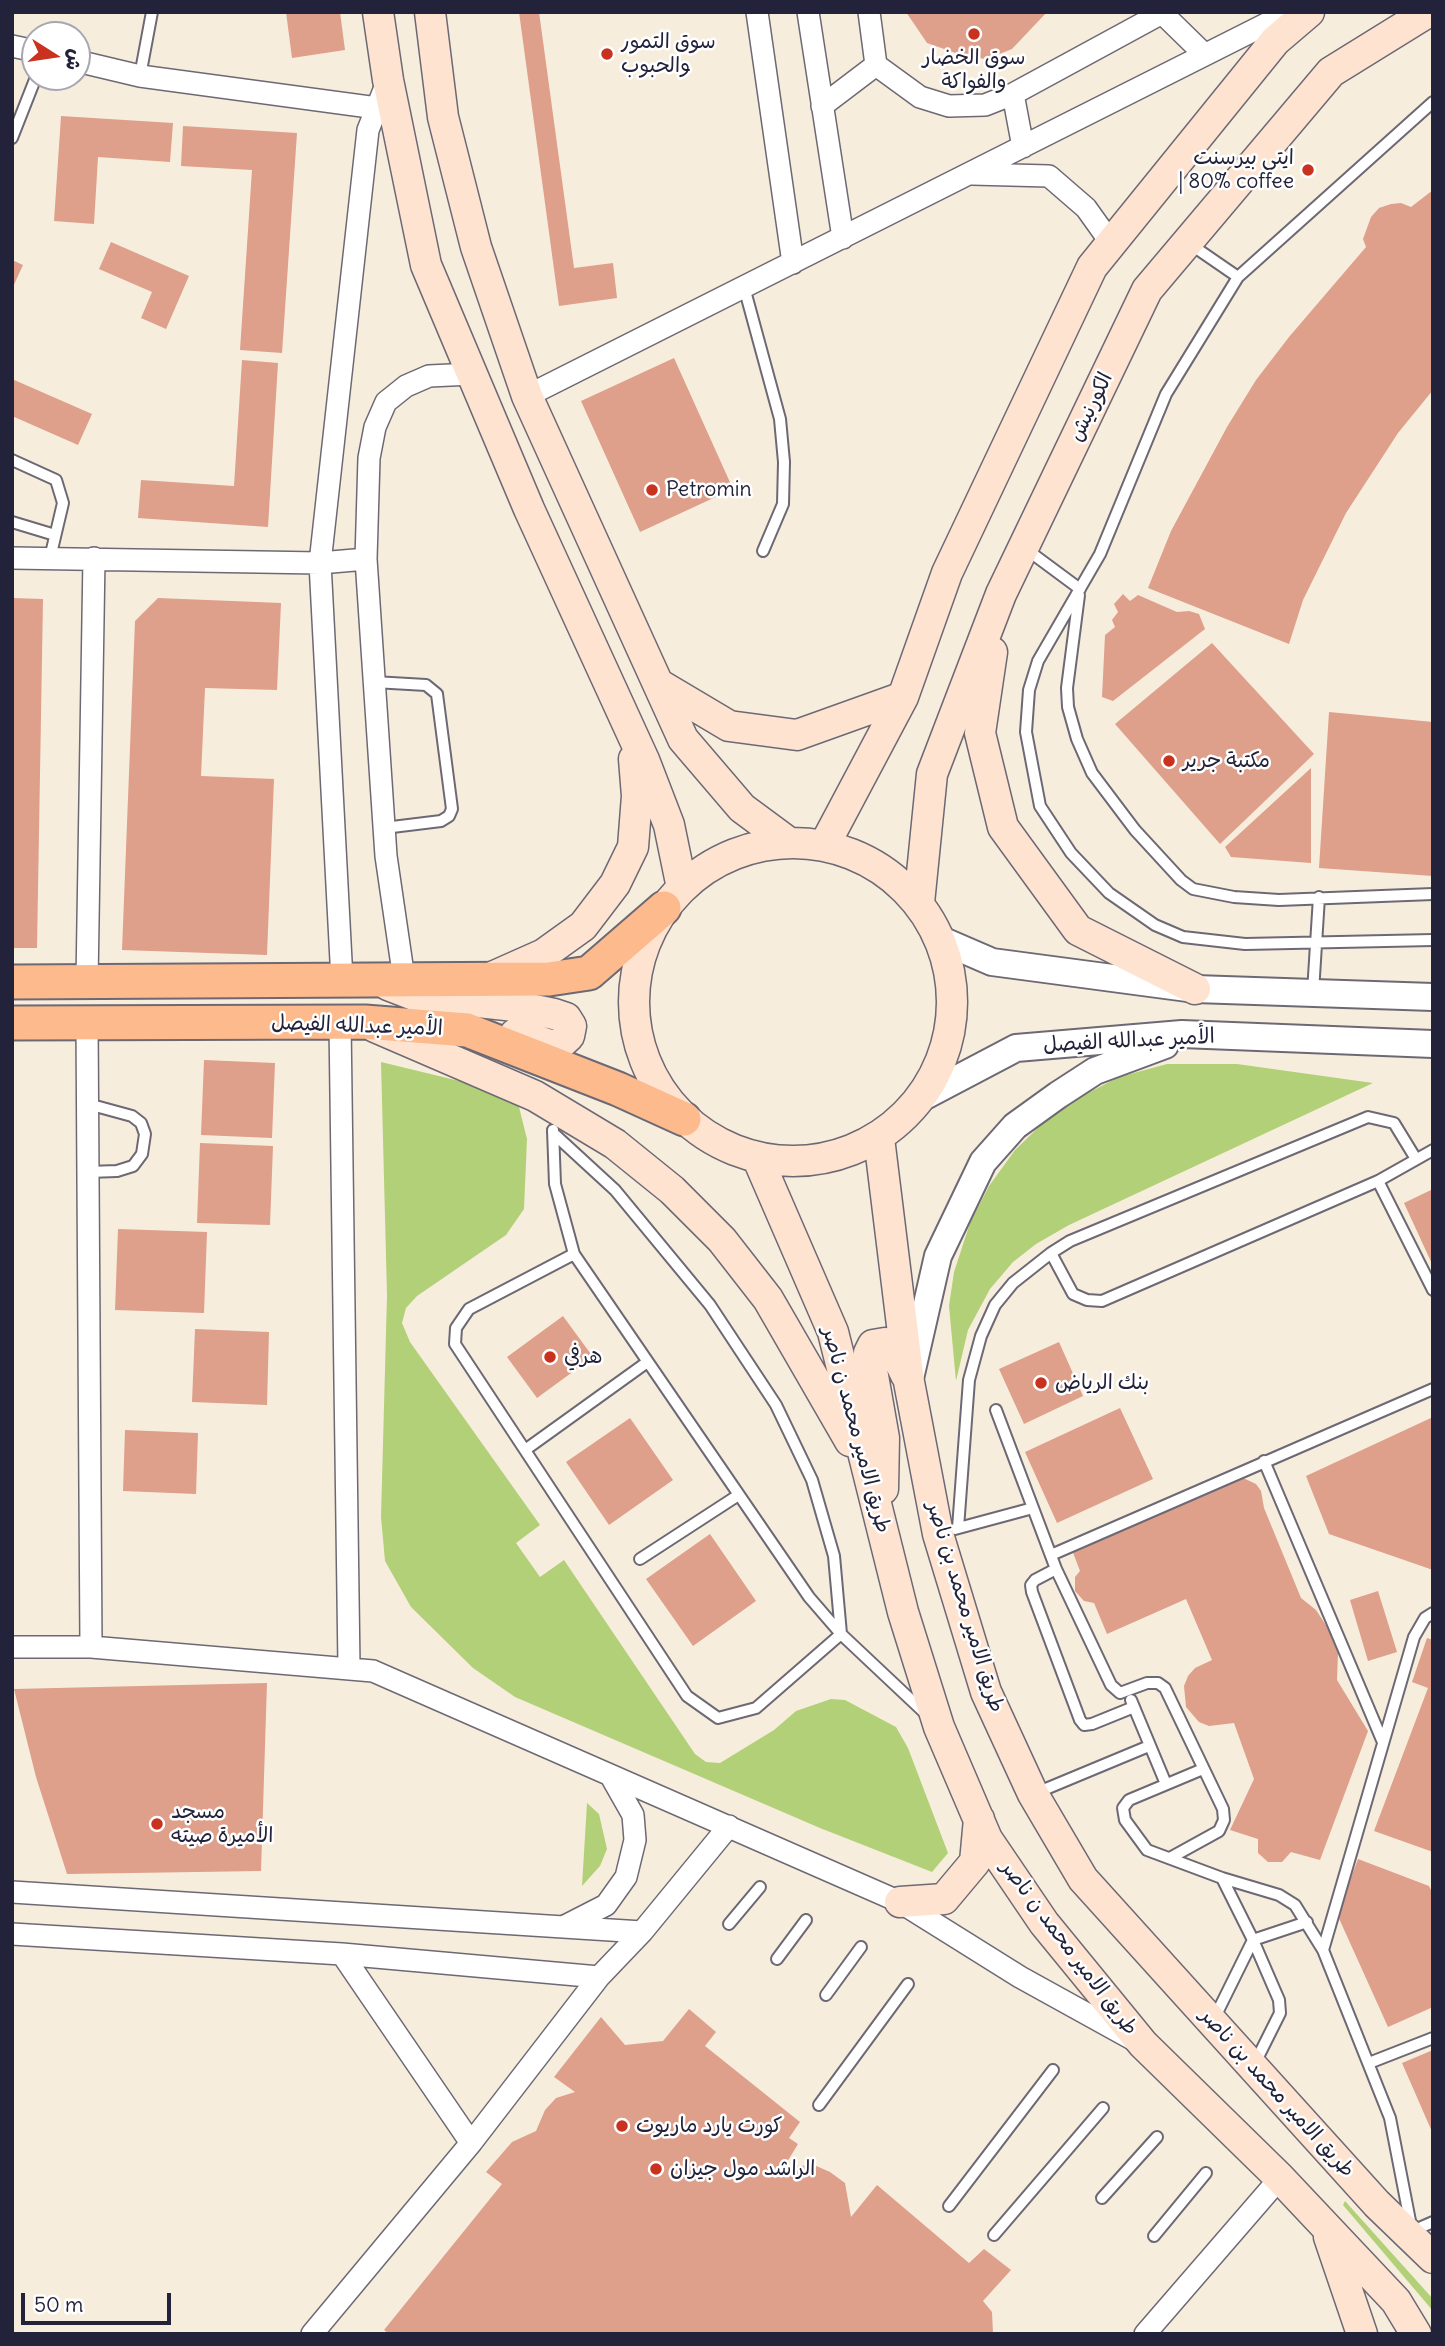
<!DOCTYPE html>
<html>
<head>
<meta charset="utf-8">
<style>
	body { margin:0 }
	#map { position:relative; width:1445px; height:2346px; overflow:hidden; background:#f7eddd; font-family:Delius,"Playpen Sans Arabic",sans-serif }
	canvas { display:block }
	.frame { position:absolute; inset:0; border:14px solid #22223b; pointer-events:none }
	.north { position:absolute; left:21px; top:21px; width:70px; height:70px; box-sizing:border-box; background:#fff; border:2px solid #a7a7b1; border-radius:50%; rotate:102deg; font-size:19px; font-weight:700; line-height:28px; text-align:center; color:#22223b }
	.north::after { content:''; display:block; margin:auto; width:24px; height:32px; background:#c8321e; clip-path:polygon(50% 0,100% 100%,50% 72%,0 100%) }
	.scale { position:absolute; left:21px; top:2293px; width:150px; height:32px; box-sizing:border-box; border:4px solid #22223b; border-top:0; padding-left:9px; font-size:21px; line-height:24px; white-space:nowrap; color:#22223b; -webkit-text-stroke:5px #fff; paint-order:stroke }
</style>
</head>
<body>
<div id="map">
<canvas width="1445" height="2346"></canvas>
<div class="frame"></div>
<div class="north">ش</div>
<div class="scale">50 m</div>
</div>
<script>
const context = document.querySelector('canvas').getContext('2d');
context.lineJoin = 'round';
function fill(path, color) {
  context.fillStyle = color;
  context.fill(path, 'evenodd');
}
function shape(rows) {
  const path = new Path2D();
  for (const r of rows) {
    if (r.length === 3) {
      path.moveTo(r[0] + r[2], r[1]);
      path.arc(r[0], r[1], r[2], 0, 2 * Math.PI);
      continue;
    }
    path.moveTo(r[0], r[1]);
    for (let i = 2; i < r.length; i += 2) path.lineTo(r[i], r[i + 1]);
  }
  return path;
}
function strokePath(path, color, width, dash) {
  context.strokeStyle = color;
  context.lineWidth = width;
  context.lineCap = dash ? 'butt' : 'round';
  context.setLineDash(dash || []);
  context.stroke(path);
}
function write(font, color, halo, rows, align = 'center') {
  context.font = font + ' Delius,"Playpen Sans Arabic",sans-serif';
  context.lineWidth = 5;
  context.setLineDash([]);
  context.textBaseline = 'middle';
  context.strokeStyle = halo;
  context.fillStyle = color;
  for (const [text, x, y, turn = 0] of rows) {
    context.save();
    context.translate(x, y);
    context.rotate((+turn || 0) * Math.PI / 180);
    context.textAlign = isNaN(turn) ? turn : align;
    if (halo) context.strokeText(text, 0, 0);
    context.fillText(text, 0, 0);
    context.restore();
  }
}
const green = shape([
	[381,1062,513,1094,519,1107,527,1139,524,1209,506,1235,417,1296,406,1308,402,1323,410,1342,540,1525,516,1543,540,1577,564,1560,695,1754,706,1762,720,1763,774,1730,796,1711,831,1699,845,1700,896,1727,908,1748,948,1853,932,1872,820,1828,515,1697,473,1668,411,1607,385,1561,381,1517,387,1295],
	[1167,1064,1237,1064,1373,1083,1069,1225,1036,1244,1013,1262,990,1289,968,1330,956,1381,949,1306,954,1272,970,1223,989,1186,1015,1150,1045,1121,1078,1098,1119,1077],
	[587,1803,599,1814,607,1849,600,1866,582,1886],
	[1345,2201,1433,2299,1433,2311,1343,2205]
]);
const building = shape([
	[286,12,340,12,345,50,292,58],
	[519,12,539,12,574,268,613,263,617,298,559,306],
	[906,12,1047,12,1012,49,987,59,967,57,927,43],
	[61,116,173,123,170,162,98,157,94,224,54,221],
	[183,126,297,133,282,353,240,350,252,170,181,166],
	[1433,190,1433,390,1398,433,1346,513,1303,600,1289,644,1148,588,1171,531,1227,427,1256,380,1289,337,1366,247,1363,239,1371,217,1379,208,1391,204,1401,203,1411,207],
	[111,242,189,276,166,329,141,318,152,292,99,269],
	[12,260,23,265,12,289],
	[674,358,733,489,640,532,581,401],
	[242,360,278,363,268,527,138,518,141,480,234,486],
	[12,379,92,414,78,445,12,416],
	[1123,594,1130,601,1138,595,1177,612,1189,611,1199,614,1205,629,1113,701,1102,697,1105,635,1115,627,1112,620,1118,612,1114,604],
	[12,598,43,599,37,948,12,948],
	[158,598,281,603,277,690,205,688,201,776,274,779,267,955,122,950,135,621],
	[1212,643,1314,754,1220,844,1115,724],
	[1329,712,1433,722,1433,876,1319,868],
	[1311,768,1311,863,1231,857,1225,847],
	[204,1060,275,1063,272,1138,201,1135],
	[200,1143,273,1146,270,1225,197,1223],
	[1433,1189,1433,1266,1404,1203],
	[118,1229,207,1232,204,1313,115,1310],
	[563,1316,593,1357,537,1398,507,1357],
	[195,1329,269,1332,267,1405,192,1402],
	[1059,1342,1083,1396,1024,1424,999,1369],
	[1120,1408,1153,1479,1057,1523,1025,1452],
	[1433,1417,1433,1570,1329,1534,1306,1476],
	[630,1418,673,1480,609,1525,566,1462],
	[125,1430,198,1433,196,1494,123,1491],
	[1241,1477,1256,1484,1261,1491,1264,1508,1301,1598,1316,1610,1335,1639,1338,1653,1337,1680,1368,1731,1320,1860,1291,1852,1282,1862,1268,1862,1258,1853,1258,1839,1230,1830,1254,1779,1234,1723,1209,1726,1199,1722,1186,1707,1184,1686,1188,1676,1195,1668,1212,1660,1186,1599,1107,1634,1094,1603,1084,1601,1075,1591,1075,1577,1080,1571,1072,1550,1213,1492,1217,1486],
	[710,1534,756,1601,693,1646,646,1579],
	[1378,1591,1397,1652,1368,1661,1350,1600],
	[1427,1638,1433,1640,1433,1852,1374,1831,1428,1688,1412,1682],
	[267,1683,261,1871,67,1874,36,1777,14,1689],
	[1358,1859,1429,1886,1433,1894,1433,2007,1388,2027,1337,1914],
	[689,2009,716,2032,705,2046,800,2122,789,2138,798,2144,784,2167,814,2165,830,2172,845,2183,851,2217,877,2185,969,2263,984,2249,1011,2270,983,2301,992,2312,993,2334,389,2334,384,2330,502,2184,486,2172,512,2142,536,2131,545,2110,556,2098,575,2092,554,2077,601,2017,625,2045,663,2041],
	[1433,2050,1433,2134,1402,2063]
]);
const service = shape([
	[140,76,152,12],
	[1433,102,1238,277,1166,394,1100,554,1038,661,1029,690,1026,732,1040,806,1071,853,1109,893,1155,925,1183,937,1245,944,1433,940],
	[12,138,36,77],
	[1190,244,1238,277],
	[744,287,780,419,784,462,783,504,763,551],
	[12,460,56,480,63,503,50,558],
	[12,522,55,535],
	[1026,549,1080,589],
	[1079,595,1067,688,1068,707,1077,739,1092,773,1135,830,1181,880,1193,889,1234,897,1279,900,1433,894],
	[374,682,426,685,437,694,452,809,449,816,441,821,384,828],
	[1313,992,1319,897],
	[88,1104,132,1116,141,1123,145,1134,142,1154,133,1166,117,1171,88,1172],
	[553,1130,555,1184,574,1254,809,1597,841,1634,926,1714],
	[553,1133,615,1190,710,1305,776,1405,812,1480,834,1556,841,1634,756,1708,718,1718,687,1696,455,1344,456,1328,469,1309,574,1254],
	[1378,1181,1433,1290],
	[1051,1253,1073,1294,1087,1300,1102,1301,1378,1181,1433,1150],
	[996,1410,1056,1569,1111,1685,1120,1693,1147,1683,1158,1683,1165,1688,1223,1809,1224,1820,1219,1831,1170,1858],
	[525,1450,646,1363],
	[1264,1461,1382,1740],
	[958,1528,969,1380,981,1336,995,1305,1013,1283,1051,1253,1070,1241,1368,1117,1394,1123,1416,1159],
	[955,1529,1033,1508],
	[1051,1555,1433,1389],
	[640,1559,737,1496],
	[1056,1569,1035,1580,1031,1585,1032,1592,1080,1720,1084,1725,1092,1724,1134,1707],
	[1131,1700,1166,1784],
	[1203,1769,1129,1800,1123,1808,1125,1820,1147,1850,1222,1878,1253,1940,1214,2019],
	[1036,1793,1149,1746],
	[1222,1878,1279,1895,1295,1905,1323,1950,1390,2118,1411,2226],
	[729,1924,760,1887],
	[1323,1950,1414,1637,1425,1618,1433,1613],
	[777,1959,806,1920],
	[826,1995,861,1947],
	[1369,2063,1433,2038],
	[1254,2065,1280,2013,1279,2000,1253,1940,1307,1922],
	[819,2105,908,1984],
	[1102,2198,1157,2137],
	[949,2206,1053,2070],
	[1417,2229,1433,2222],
	[994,2235,1103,2108],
	[1154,2236,1206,2173]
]);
const minor = shape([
	[757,12,793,263],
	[808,12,843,238],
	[12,46,35,51],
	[77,61,140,76,377,108],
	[876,65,920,97,949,106,985,105,1013,94],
	[822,106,876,65,869,12],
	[1023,147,1013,94,1162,13,1204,54],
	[972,174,1049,176,1086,208,1111,243],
	[527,396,1290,12],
	[12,558,320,563,366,559],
	[404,979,386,856,366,559,369,458,375,427,386,402,406,386,429,376,472,374],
	[342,980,320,563,368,130,388,80],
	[87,981,94,558],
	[87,1022,91,1647],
	[340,1023,349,1667],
	[12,1647,91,1647,373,1671,900,1902,1020,1977,1134,2040],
	[12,1892,642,1932],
	[565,1926,606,1905,626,1877,635,1840,633,1815,612,1778],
	[12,1934,342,1954,599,1977],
	[342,1954,471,2143],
	[312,2334,471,2143,599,1977,642,1932,729,1826],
	[1145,2334,1280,2178]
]);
const tertiary = shape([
	[941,940,992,962,1195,989,1433,997],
	[921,1098,1016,1048,1182,1034,1433,1044],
	[911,1374,938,1256,983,1162,1015,1126,1058,1095,1095,1071,1165,1045]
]);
const secondary = shape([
	[378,12,388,80,426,265,529,509,644,760,669,825,682,888],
	[430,12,443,117,476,247,527,396,683,739,742,808,788,842],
	[992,652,980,733,1003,827,1078,930,1195,989],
	[660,685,729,726,797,735,903,697],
	[793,1002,159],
	[825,844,903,697,947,573,1092,267,1275,41,1309,12],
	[919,903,932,774,1001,594,1147,290,1331,72,1428,12],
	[490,978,544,954,583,926,615,884,633,847,637,796,634,759],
	[388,985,414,995,515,1006,554,1014,566,1018,571,1026,569,1036,557,1047,515,1034],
	[375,1027,535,1096,615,1144,672,1190,722,1240,768,1299,850,1441],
	[879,1138,909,1382,938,1534,986,1692,1033,1794,1083,1879,1377,2204,1433,2258],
	[758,1159,833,1332,903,1612,939,1727,987,1839,1044,1923,1143,2044,1280,2178,1396,2301,1416,2334],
	[883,1489,884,1438,869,1353,873,1345,885,1343,893,1348,906,1375],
	[900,1902,944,1899,975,1862,979,1819],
	[1329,2237,1362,2334]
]);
const primary = shape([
	[12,982,549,979,589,973,664,908],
	[12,1023,365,1022,467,1030,618,1089,684,1119]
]);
const markers = [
	[974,34,7,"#c8321e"],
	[607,54,7,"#c8321e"],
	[1308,170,7,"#c8321e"],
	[652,490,7,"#c8321e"],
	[1169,761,7,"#c8321e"],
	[550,1357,7,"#c8321e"],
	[1041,1383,7,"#c8321e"],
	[157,1824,7,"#c8321e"],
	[622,2126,7,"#c8321e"],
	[656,2169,7,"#c8321e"]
];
const poiNames = [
	["سوق التمور",621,42],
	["والحبوب",621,66],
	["سوق الخضار",974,58,"center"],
	["والفواكة",974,82,"center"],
	["ايتي بيرسنت",1294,158,"right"],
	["| 80% coffee",1294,182,"right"],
	["Petromin",666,490],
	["مكتبة جرير",1183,761],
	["هرفي",564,1357],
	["بنك الرياض",1055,1383],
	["مسجد",171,1812],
	["الأميرة صيته",171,1836],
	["كورت يارد ماريوت",636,2126],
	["الراشد مول جيزان",670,2169]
];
const streetNames = [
	["الكورنيش",1091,407,-64],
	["الأمير عبدالله الفيصل",357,1026,2],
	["الأمير عبدالله الفيصل",1129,1041,-3],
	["طريق الامير محمد ن ناصر",856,1430,75],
	["طريق الامير محمد بن ناصر",965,1607,73],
	["طريق الامير محمد ن ناصر",1069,1948,53],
	["طريق الامير محمد بن ناصر",1277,2093,48]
];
fill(green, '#b2d077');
fill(building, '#de9f8b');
strokePath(service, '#6d6974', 14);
strokePath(minor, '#6d6974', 24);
strokePath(tertiary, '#6d6974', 30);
strokePath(secondary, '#6d6974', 33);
strokePath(primary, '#6d6974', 37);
strokePath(service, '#fff', 10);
strokePath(minor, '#fff', 21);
strokePath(tertiary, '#fff', 26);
strokePath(secondary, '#fee3d1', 30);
strokePath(primary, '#fcba8d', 33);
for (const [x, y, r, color] of markers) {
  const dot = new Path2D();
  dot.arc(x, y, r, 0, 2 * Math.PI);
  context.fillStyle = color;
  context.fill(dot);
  strokePath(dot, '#fff', 2.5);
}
write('21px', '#22223b', '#fff', poiNames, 'left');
write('21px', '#22223b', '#fff', streetNames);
</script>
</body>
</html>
